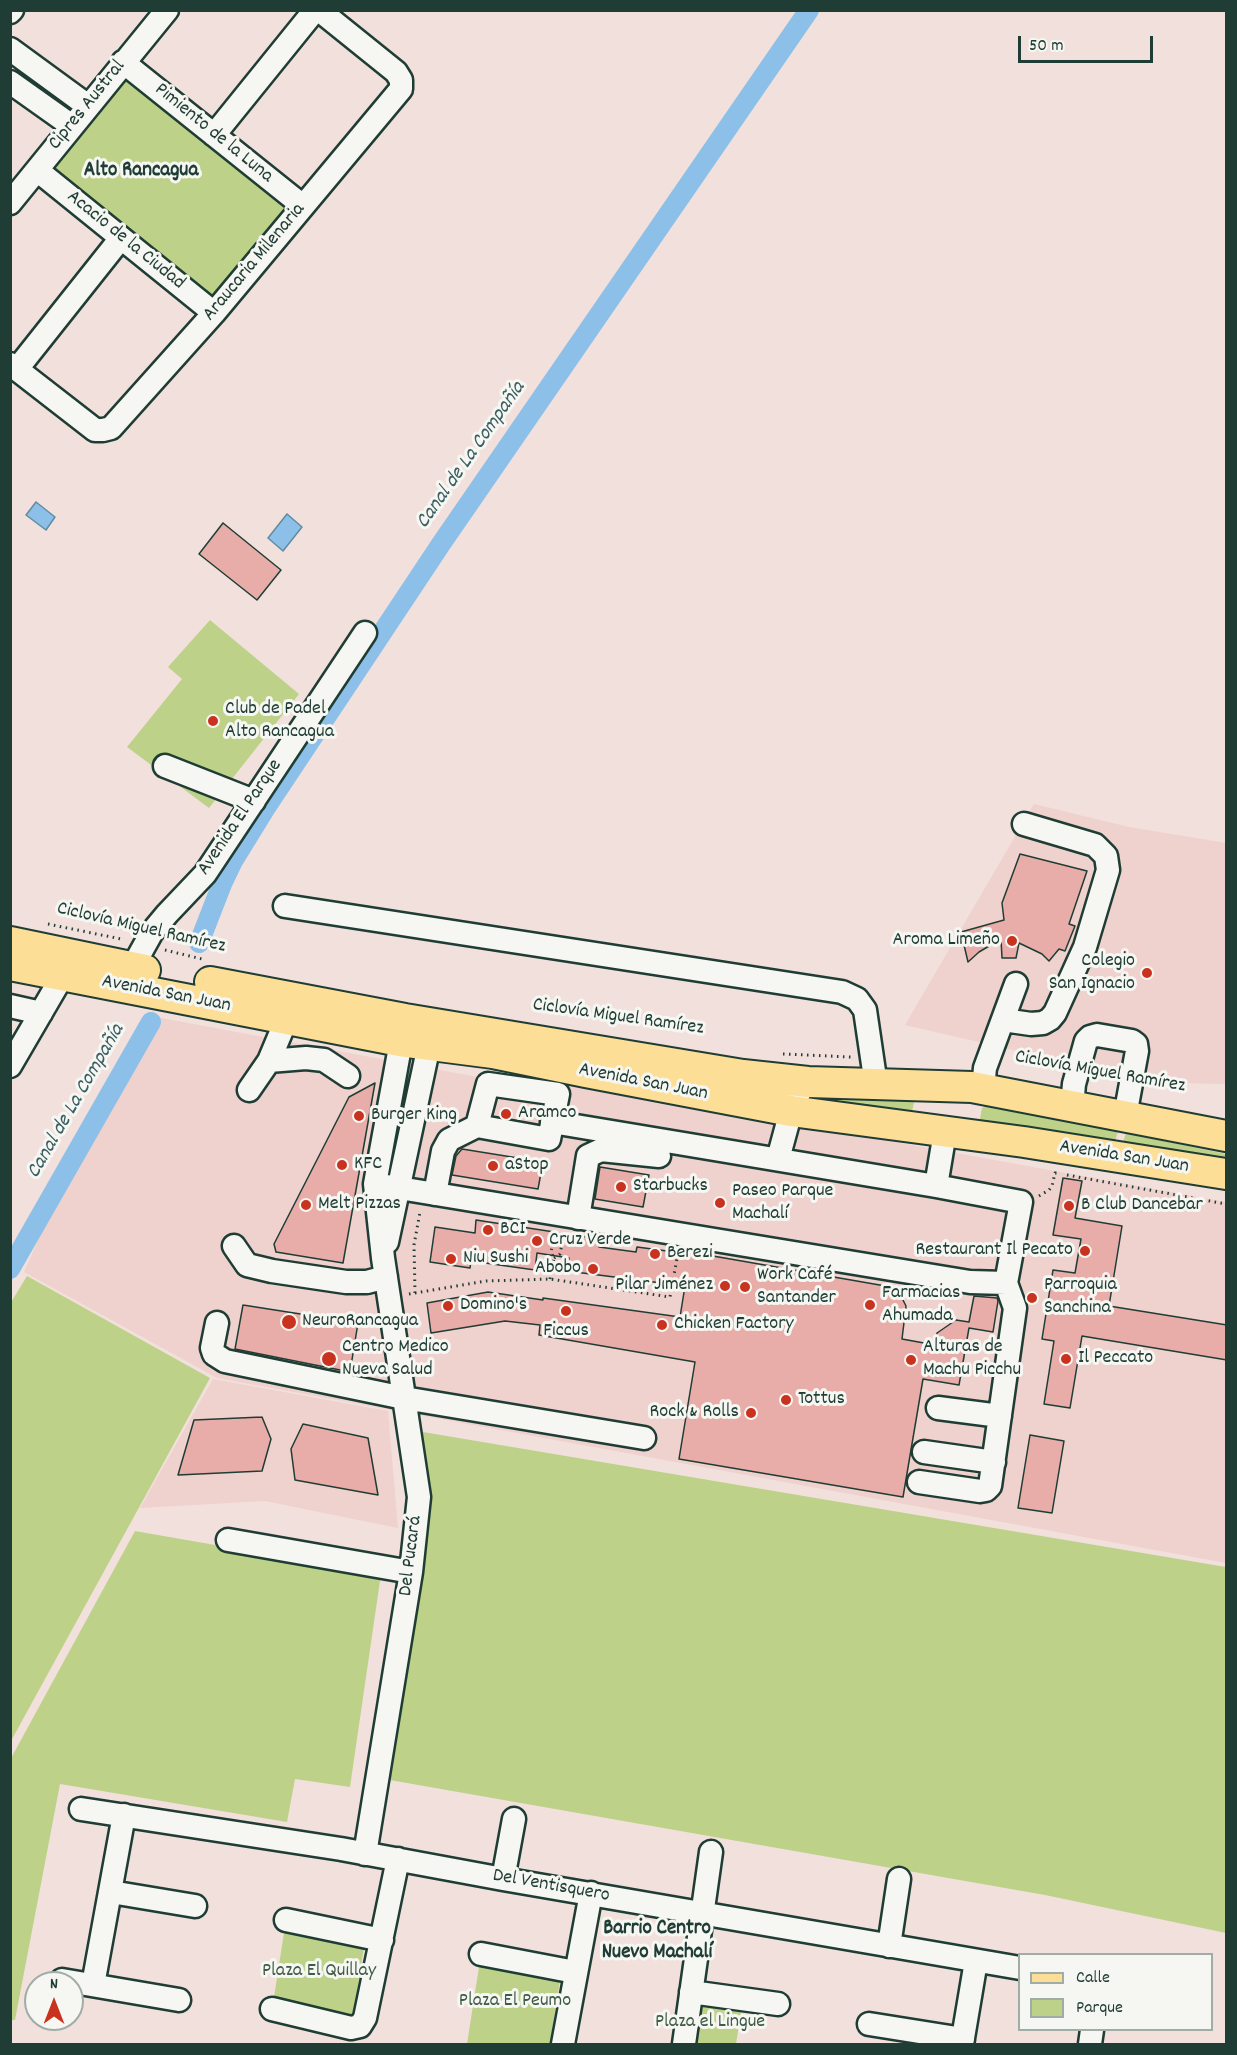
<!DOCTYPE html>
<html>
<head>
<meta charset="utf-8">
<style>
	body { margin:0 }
	#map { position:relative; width:1237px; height:2055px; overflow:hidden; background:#f2e0dc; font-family:Dekko,sans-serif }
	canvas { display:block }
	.frame { position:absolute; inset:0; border:12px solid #1f3d34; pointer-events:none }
	.legend { position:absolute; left:1018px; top:1953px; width:195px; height:78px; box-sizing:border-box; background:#f6f6f2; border:2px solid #a0aca6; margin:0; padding:8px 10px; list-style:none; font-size:18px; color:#1f3d34 }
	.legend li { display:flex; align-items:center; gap:12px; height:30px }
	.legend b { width:30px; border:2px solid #a0aca6 }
	.north { position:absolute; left:24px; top:1971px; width:60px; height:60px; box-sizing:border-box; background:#f6f6f2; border:2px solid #a0aca6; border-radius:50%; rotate:0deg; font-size:16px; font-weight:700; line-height:24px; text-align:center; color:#1f3d34 }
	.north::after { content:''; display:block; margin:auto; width:21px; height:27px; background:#c8321e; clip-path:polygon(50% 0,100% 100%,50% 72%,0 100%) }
	.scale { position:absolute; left:1018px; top:36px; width:135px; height:27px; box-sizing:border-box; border:3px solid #1f3d34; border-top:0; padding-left:8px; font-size:18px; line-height:21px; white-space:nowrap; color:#1f3d34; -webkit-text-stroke:4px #f6f6f2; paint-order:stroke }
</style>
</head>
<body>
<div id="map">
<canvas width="1237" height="2055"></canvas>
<div class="frame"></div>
<ul class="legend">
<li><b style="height:8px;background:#fcde96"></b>Calle</li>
<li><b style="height:16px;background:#bdd288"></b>Parque</li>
</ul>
<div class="north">N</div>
<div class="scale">50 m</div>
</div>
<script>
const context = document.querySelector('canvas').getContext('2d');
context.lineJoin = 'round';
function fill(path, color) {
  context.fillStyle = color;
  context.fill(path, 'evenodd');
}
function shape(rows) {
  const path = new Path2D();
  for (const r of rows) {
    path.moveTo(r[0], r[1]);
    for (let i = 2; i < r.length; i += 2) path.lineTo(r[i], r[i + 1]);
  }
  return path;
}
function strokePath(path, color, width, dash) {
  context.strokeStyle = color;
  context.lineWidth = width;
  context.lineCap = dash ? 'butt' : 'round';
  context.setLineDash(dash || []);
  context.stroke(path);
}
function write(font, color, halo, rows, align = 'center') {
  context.font = font + ' Dekko,sans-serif';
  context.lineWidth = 6;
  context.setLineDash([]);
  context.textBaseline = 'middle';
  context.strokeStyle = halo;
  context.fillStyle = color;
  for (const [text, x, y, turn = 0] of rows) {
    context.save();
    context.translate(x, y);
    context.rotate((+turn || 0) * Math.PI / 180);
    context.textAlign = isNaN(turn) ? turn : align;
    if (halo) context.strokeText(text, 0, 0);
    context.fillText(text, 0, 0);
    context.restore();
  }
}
const built = shape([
	[1034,804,1129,827,1226,843,1226,1084,1180,1083,1057,1060,905,1025],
	[156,1017,558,1092,570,1083,1226,1202,1226,1563,217,1378,24,1272,65,1179,101,1112],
	[213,1379,388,1411,398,1528,265,1501,140,1508]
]);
const green = shape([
	[127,74,289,207,209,303,47,170],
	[210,620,299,694,209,808,127,747,182,679,168,667],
	[813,1094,915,1097,911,1117,811,1099],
	[996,1102,1118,1131,1115,1142,989,1127,980,1119,982,1108],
	[1126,1133,1226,1154,1226,1164,1122,1145],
	[27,1276,210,1378,11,1741,10,1304],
	[417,1431,1226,1567,1226,1933,1045,1895,384,1779],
	[135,1531,381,1574,350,1787,295,1779,287,1822,60,1784,15,2020,10,2020,10,1760],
	[286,1920,366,1934,352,2024,272,2010],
	[481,1954,562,1967,550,2044,467,2044],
	[690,1998,742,2006,736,2044,682,2044]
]);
const water = shape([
	[36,502,55,517,46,530,26,515,36,502],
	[287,514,302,527,283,551,268,538,287,514]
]);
const canal = shape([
	[199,943,222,884,233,861,265,809,441,544,809,10],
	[10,1269,151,1022]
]);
const building = shape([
	[223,523,281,570,257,600,199,554,223,523],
	[1020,854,1087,871,1069,924,1075,926,1065,951,1059,949,1049,961,1042,954,1019,943,1016,958,1002,958,1001,939,979,952,968,962,961,932,1004,920,1002,903,1020,854],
	[375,1083,343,1263,276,1252,274,1244,349,1097,375,1083],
	[462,1149,543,1162,538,1189,452,1175,456,1156,462,1149],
	[600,1167,649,1175,643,1207,595,1199,600,1167],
	[1063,1178,1082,1181,1075,1218,1122,1226,1109,1306,1227,1325,1227,1360,1082,1336,1070,1408,1044,1404,1054,1341,1042,1339,1053,1270,1075,1273,1081,1239,1053,1235,1063,1178],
	[476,1220,600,1239,599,1247,636,1252,637,1247,690,1254,690,1252,897,1288,906,1306,902,1339,935,1345,937,1333,956,1320,969,1322,974,1296,997,1298,998,1301,993,1332,969,1328,959,1385,923,1379,903,1497,679,1459,695,1362,539,1335,540,1325,505,1321,431,1333,427,1303,488,1292,543,1300,543,1298,680,1317,685,1286,567,1271,569,1258,537,1253,535,1270,471,1261,470,1268,430,1262,435,1227,475,1233,476,1220],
	[243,1305,358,1323,350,1372,235,1349,243,1305],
	[262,1417,271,1439,262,1471,178,1475,194,1420,262,1417],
	[303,1424,368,1438,378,1495,295,1480,291,1449,303,1424],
	[1030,1435,1064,1441,1052,1513,1018,1508,1030,1435]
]);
const path = shape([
	[48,924,121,939],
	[165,950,202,959],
	[783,1054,851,1057],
	[1067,1175,1226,1204],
	[1039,1196,1049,1190,1052,1186,1055,1173,1057,1173],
	[554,1258,560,1254,564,1234],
	[550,1279,554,1258,551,1252,554,1234],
	[415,1293,414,1245,420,1212],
	[409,1294,486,1281,550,1279,670,1297,678,1253]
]);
const minor = shape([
	[10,12,12,10],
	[10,49,88,106],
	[123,62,303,206],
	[10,82,72,126],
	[214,135,315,10],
	[37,170,214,313],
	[10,203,167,10],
	[10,364,95,430,103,430,111,428,214,313,401,89,401,80,396,72,319,10],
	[17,369,121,238],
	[165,766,254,801],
	[285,906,842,992,857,999,865,1010,876,1085],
	[132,968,152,932,167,914,205,874,365,633],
	[10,1006,41,1013],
	[1003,1020,1031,1024,1043,1023,1050,1019,1055,1013,1085,947,1108,870,1106,856,1095,845,1024,824],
	[269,1061,306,1058,324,1060,348,1076],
	[10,1066,63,975],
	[983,1088,985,1068,1016,984],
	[249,1090,269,1061,287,1018],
	[1072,1107,1074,1084,1086,1041,1090,1037,1097,1035,1132,1041,1136,1044,1137,1051,1125,1116],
	[552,1122,936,1186,1021,1202,1006,1283,1015,1308,990,1486,986,1490,980,1491,919,1482],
	[778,1159,791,1111,803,1084,808,1082],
	[375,1184,970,1282,1006,1283],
	[936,1186,945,1132],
	[435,1194,443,1151,449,1140,477,1126,549,1139,558,1094,488,1084,477,1126],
	[578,1218,588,1156,601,1150,659,1156],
	[387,1242,432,1031],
	[234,1246,247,1265,272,1271,346,1282,367,1282,386,1277],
	[217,1323,212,1348,214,1354,225,1361,404,1398,644,1438],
	[938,1408,1000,1416],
	[924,1452,994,1462],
	[228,1540,411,1572],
	[81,1809,341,1849,503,1879,1020,1968],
	[365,1854,411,1572,419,1497,383,1258,375,1184,404,1025],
	[503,1879,514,1819],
	[111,1892,195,1906],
	[286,1920,382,1940],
	[889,1946,899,1879],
	[481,1954,575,1972],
	[62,1980,179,2000],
	[93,1985,124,1815],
	[691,1992,778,2004],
	[272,2009,351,2028,360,2026,365,2018,398,1859],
	[869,2024,963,2039],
	[563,2044,591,1893],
	[684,2044,711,1852],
	[962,2044,976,1961],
	[1090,2044,1092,2030]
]);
const major = shape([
	[10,942,145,970],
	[10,965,400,1041,493,1053,586,1072,791,1111,1024,1142,1226,1174],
	[210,982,405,1019,743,1075,808,1082,972,1087,1226,1136]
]);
const markers = [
	[213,721,6,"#c8321e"],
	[1012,941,6,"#c8321e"],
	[1147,973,6,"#c8321e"],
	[506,1114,6,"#c8321e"],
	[359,1116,6,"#c8321e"],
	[342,1165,6,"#c8321e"],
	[493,1166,6,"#c8321e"],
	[621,1187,6,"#c8321e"],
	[720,1203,6,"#c8321e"],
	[306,1205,6,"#c8321e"],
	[1069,1206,6,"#c8321e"],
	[488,1230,6,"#c8321e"],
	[537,1241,6,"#c8321e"],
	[1085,1251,6,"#c8321e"],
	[655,1254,6,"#c8321e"],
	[451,1259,6,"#c8321e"],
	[593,1269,6,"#c8321e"],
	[725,1286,6,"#c8321e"],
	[745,1287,6,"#c8321e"],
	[1032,1298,6,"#c8321e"],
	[870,1305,6,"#c8321e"],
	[448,1306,6,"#c8321e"],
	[566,1311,6,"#c8321e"],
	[289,1322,8,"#c8321e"],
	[662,1325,6,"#c8321e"],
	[329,1359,8,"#c8321e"],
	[1066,1359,6,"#c8321e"],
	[911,1360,6,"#c8321e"],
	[786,1400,6,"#c8321e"],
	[751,1413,6,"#c8321e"]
];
const streetNames = [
	["Cipres Austral",88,106,-51],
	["Pimiento de la Luna",213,134,39],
	["Acacio de la Ciudad",125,241,39],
	["Araucaria Milenaria",255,263,-50],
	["Avenida El Parque",241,818,-56],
	["Ciclovía Miguel Ramírez",141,929,13],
	["Avenida San Juan",166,995,11],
	["Ciclovía Miguel Ramírez",618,1018,8],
	["Ciclovía Miguel Ramírez",1100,1073,10],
	["Avenida San Juan",643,1083,11],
	["Avenida San Juan",1124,1158,9],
	["Del Pucará",412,1556,-83],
	["Del Ventisquero",551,1887,10]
];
const poiNames = [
	["Club de Padel",225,710],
	["Alto Rancagua",225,733],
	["Aroma Limeño",1000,941,"right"],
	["Colegio",1135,962,"right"],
	["San Ignacio",1135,985,"right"],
	["Aramco",518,1114],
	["Burger King",371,1116],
	["KFC",354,1165],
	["aStop",505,1166],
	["Starbucks",633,1187],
	["Paseo Parque",732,1192],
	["Machalí",732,1215],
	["Melt Pizzas",318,1205],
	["B Club Dancebar",1081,1206],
	["BCI",500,1230],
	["Cruz Verde",549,1241],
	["Restaurant Il Pecato",1073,1251,"right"],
	["Berezi",667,1254],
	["Niu Sushi",463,1259],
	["Abobo",581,1269,"right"],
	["Work Café",757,1276],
	["Santander",757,1299],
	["Pilar Jiménez",713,1286,"right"],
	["Parroquia",1044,1286],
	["Sanchina",1044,1309],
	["Farmacias",882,1294],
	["Ahumada",882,1317],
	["Domino's",460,1306],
	["NeuroRancagua",302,1322],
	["Chicken Factory",674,1325],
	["Ficcus",566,1332,"center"],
	["Centro Medico",342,1348],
	["Nueva Salud",342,1371],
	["Alturas de",923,1348],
	["Machu Picchu",923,1371],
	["Il Peccato",1078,1359],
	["Tottus",798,1400],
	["Rock & Rolls",739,1413,"right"]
];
const parkNames = [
	["Plaza El Quillay",319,1972],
	["Plaza El Peumo",515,2002],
	["Plaza el Lingue",710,2023]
];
const neighbourhoodNames = [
	["Alto Rancagua",141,172],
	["Barrio Centro",657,1930],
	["Nuevo Machalí",657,1954]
];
const waterNames = [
	["Canal de La Compañía",472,456,-55],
	["Canal de La Compañía",77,1102,-60]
];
fill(built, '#efd1cd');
fill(green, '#bdd288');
fill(water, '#8cc0e9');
strokePath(water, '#608ca1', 1.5);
strokePath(canal, '#8cc0e9', 20);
fill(building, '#e8ada9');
strokePath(building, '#1f3d34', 1.5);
strokePath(minor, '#1f3d34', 27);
strokePath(major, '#1f3d34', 34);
strokePath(path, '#1f3d34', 3, [1.5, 4.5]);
strokePath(minor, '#f6f6f2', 22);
strokePath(major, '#fcde96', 30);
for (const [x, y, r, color] of markers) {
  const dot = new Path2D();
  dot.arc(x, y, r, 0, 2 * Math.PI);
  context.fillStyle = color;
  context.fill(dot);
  strokePath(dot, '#f6f6f2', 2);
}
write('20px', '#1f3d34', '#f6f6f2', streetNames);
write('20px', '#1f3d34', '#f6f6f2', poiNames, 'left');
write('20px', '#3f5b45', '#f6f6f2', parkNames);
write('bold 21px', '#1f3d34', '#f6f6f2', neighbourhoodNames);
write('italic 21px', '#3a5e61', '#f6f6f2', waterNames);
</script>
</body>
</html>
